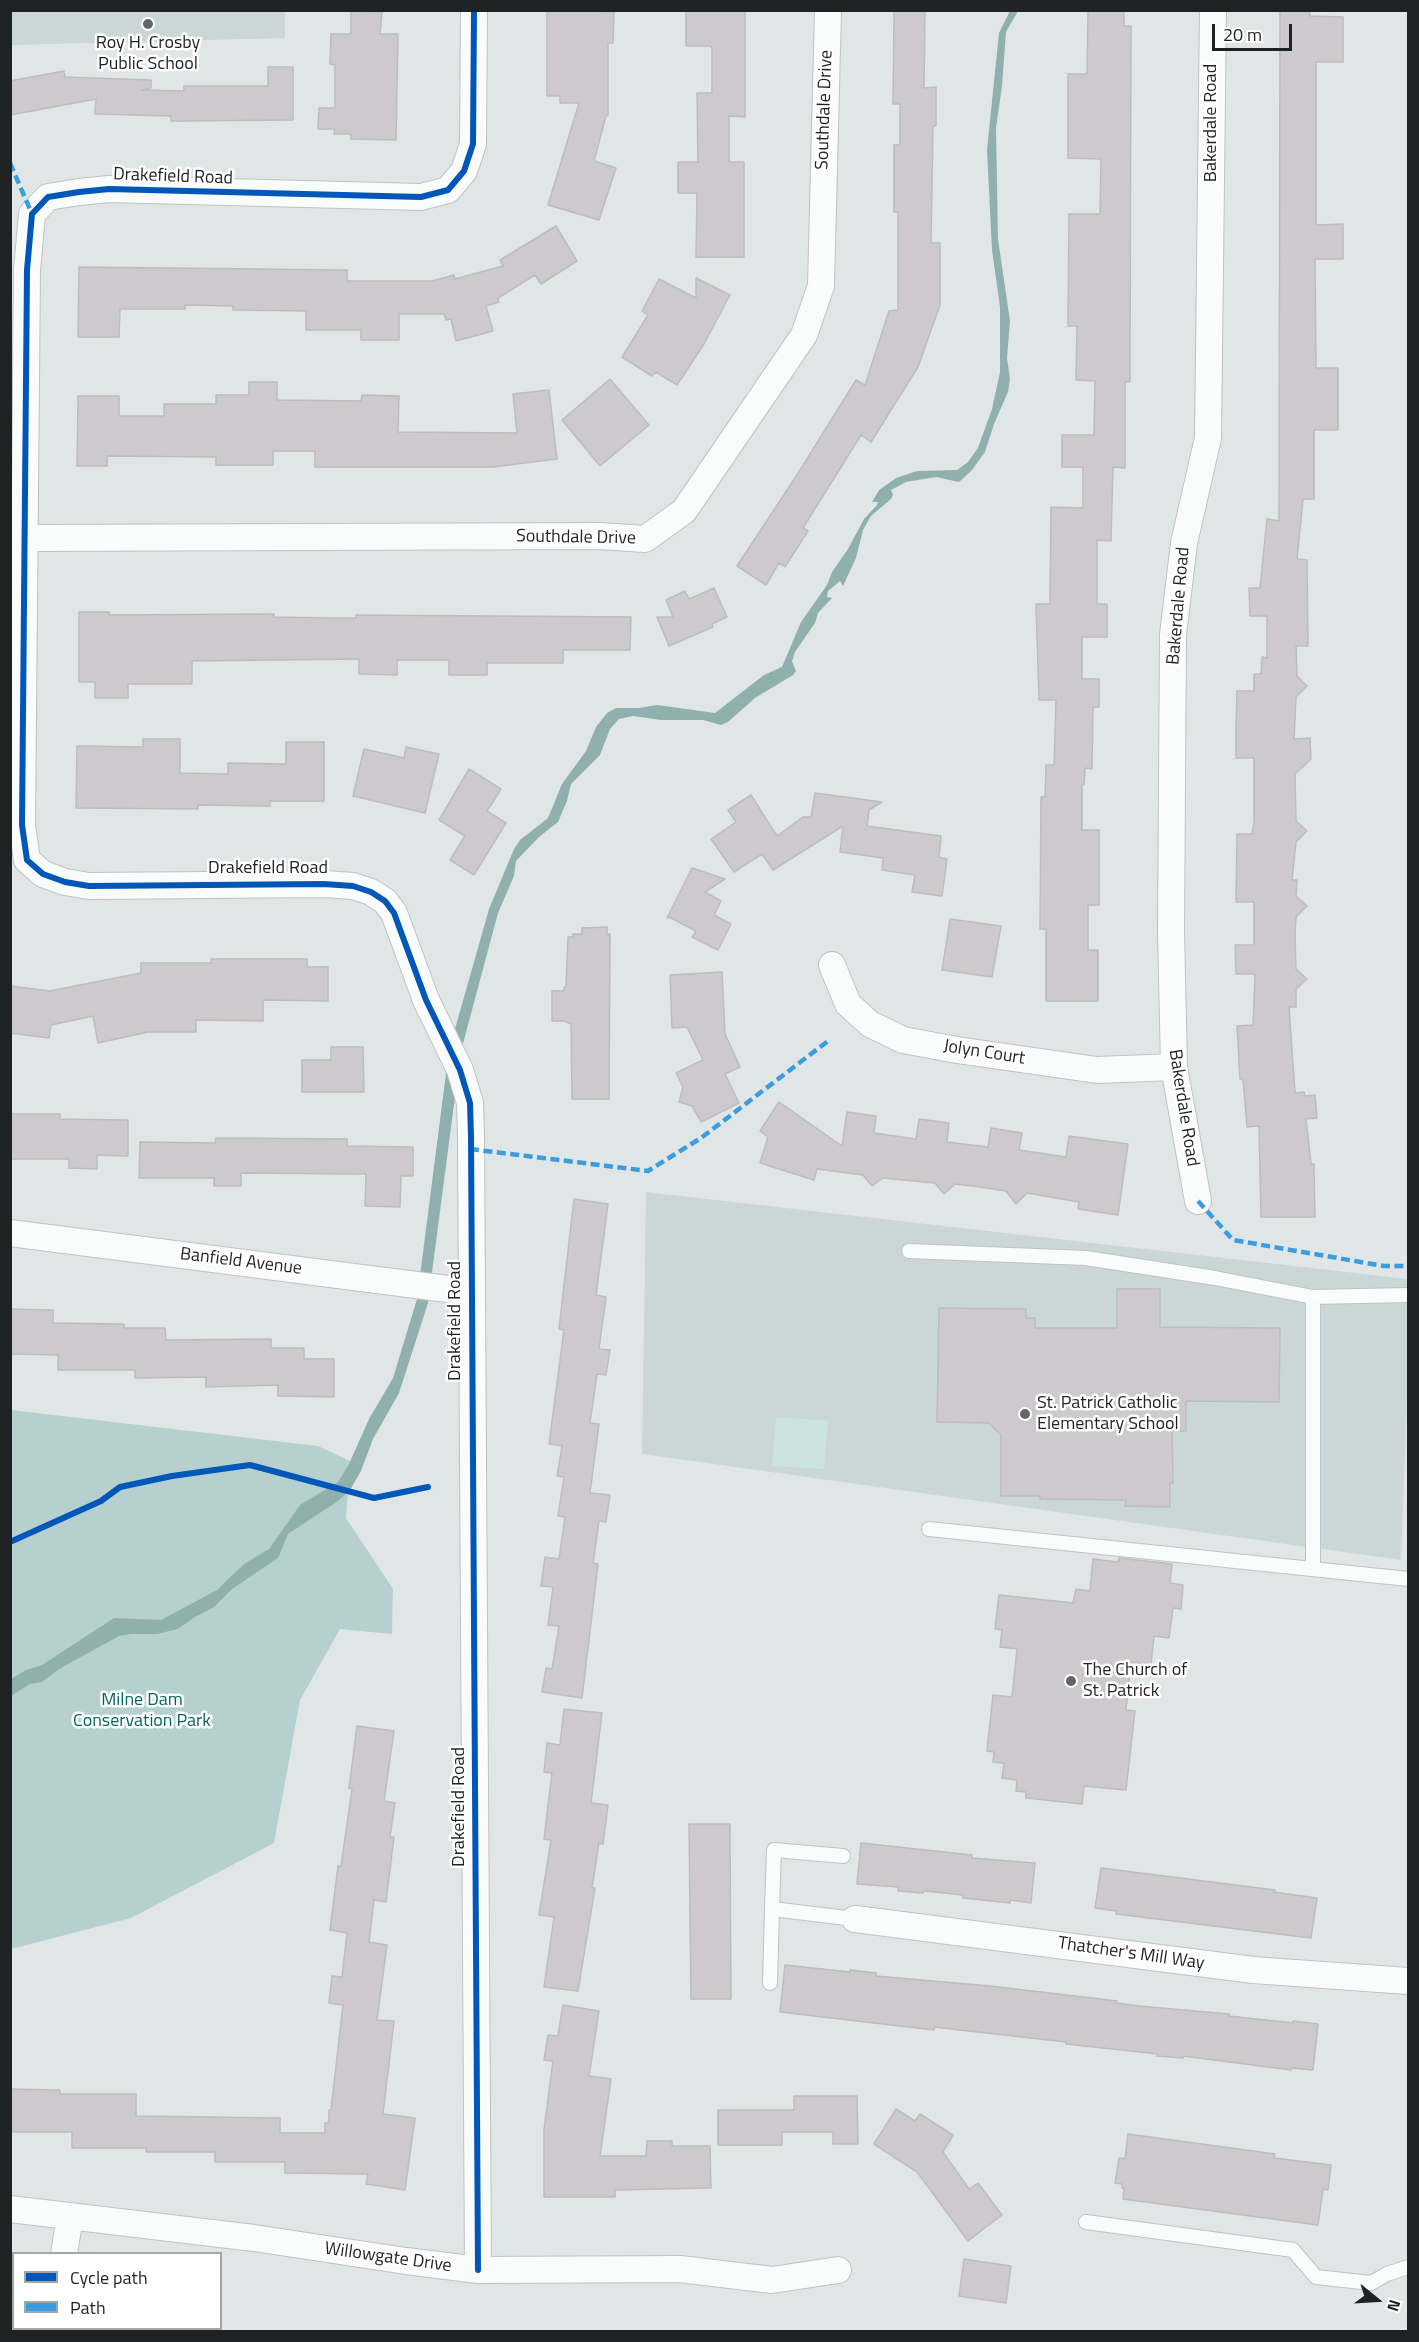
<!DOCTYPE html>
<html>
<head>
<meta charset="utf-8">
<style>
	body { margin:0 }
	#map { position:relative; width:1419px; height:2342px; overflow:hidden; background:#e0e6e5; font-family:"Titillium Web",sans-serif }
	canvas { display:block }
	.frame { position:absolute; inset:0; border:12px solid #1f2222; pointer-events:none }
	.legend { position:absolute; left:12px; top:2252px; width:210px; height:78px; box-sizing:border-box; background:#fff; border:2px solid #a5a7a7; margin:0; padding:8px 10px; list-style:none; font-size:18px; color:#1f2222 }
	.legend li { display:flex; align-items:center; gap:12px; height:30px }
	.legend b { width:30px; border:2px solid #a5a7a7 }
	.north { position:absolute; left:1347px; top:2270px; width:60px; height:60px; -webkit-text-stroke:4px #fff; paint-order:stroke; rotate:108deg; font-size:16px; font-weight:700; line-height:24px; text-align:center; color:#1f2222 }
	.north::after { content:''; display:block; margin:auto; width:21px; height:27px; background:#1f2222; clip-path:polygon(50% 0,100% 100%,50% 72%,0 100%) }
	.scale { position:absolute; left:1212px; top:24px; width:80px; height:27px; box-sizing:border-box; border:3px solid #1f2222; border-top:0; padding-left:8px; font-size:18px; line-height:21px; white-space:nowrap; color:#1f2222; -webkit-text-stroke:4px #fff; paint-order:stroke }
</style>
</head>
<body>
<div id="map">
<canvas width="1419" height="2342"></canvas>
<div class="frame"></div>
<ul class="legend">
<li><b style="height:8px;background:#0057b8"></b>Cycle path</li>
<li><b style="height:8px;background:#3c9ce0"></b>Path</li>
</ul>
<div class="north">N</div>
<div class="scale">20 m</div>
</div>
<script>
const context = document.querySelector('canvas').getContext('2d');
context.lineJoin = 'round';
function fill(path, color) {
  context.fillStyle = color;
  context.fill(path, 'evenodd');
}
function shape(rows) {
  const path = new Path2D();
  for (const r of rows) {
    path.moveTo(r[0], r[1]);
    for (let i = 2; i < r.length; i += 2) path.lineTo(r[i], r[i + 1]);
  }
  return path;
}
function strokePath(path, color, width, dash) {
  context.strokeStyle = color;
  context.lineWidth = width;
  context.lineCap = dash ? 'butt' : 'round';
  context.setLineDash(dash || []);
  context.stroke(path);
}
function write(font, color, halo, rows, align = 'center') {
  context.font = font + ' "Titillium Web",sans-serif';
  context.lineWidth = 5;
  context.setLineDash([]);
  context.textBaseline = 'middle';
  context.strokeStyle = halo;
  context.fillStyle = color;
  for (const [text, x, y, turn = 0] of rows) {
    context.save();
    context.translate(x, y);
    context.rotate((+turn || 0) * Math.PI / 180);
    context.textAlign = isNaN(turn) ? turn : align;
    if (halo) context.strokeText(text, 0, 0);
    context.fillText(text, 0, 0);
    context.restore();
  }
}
const built = shape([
	[10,11,285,11,285,38,11,45],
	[646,1192,1408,1279,1408,1373,1401,1560,642,1454]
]);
const green = shape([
	[776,1417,828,1421,824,1469,772,1466]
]);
const forest = shape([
	[11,1410,318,1446,350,1461,346,1518,393,1589,392,1634,340,1629,300,1700,274,1843,131,1918,11,1949]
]);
const water = shape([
	[1010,11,1018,11,1006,32,1002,86,996,128,998,239,1010,321,1007,358,1010,379,1008,392,994,424,985,452,972,470,959,482,936,477,906,482,891,490,893,495,891,499,871,516,863,530,856,558,843,586,840,581,828,591,827,597,832,598,818,613,815,623,795,652,792,661,796,671,793,675,755,698,728,722,721,725,703,720,661,720,633,716,619,719,610,729,600,755,571,784,567,801,558,822,539,837,516,861,514,876,498,913,461,1051,428,1303,399,1393,373,1439,361,1471,350,1490,338,1501,288,1534,278,1558,232,1589,214,1607,195,1617,178,1629,157,1634,131,1634,119,1636,59,1669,42,1682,30,1684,11,1696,11,1679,26,1670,42,1665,114,1618,161,1620,217,1590,244,1564,269,1549,300,1505,338,1482,349,1464,369,1419,393,1378,417,1299,449,1050,489,909,514,849,520,840,548,818,562,784,586,751,596,727,607,713,616,708,639,708,657,705,715,713,764,675,782,667,801,622,827,585,832,572,848,549,864,519,877,505,878,502,872,502,879,490,896,478,917,471,957,470,968,462,978,448,992,409,1000,372,1000,307,992,250,987,150,999,33]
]);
const building = shape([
	[562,10,614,12,613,43,608,43,608,115,606,116,594,161,616,168,599,220,548,205,579,103,560,103,560,96,547,96,547,12,562,10],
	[686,10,745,10,745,117,729,116,729,162,744,162,744,257,696,257,697,193,678,193,678,162,698,162,697,93,712,93,712,49,711,46,686,46,686,10],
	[894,10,925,10,924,88,936,87,936,126,933,126,931,243,940,243,940,305,918,367,871,442,861,435,803,528,808,531,785,567,779,563,766,585,737,566,797,475,856,380,865,385,889,311,898,310,898,212,894,212,894,145,900,145,900,104,893,104,894,10],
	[1088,10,1124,10,1124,26,1131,26,1130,382,1125,382,1125,468,1113,467,1111,541,1097,540,1097,604,1107,604,1107,637,1082,637,1082,679,1099,679,1099,707,1093,707,1092,769,1085,768,1084,785,1082,785,1082,830,1099,830,1099,905,1088,905,1088,950,1098,950,1098,1001,1046,1001,1046,929,1040,929,1041,797,1045,797,1046,765,1054,765,1056,700,1039,700,1036,604,1050,604,1051,507,1083,508,1083,467,1062,467,1062,435,1094,435,1095,381,1076,380,1077,326,1068,326,1069,214,1100,214,1101,159,1068,158,1068,74,1087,74,1088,10],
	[1280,10,1310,10,1310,16,1343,17,1343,62,1316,62,1316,225,1343,224,1343,259,1315,259,1316,368,1338,368,1338,430,1314,430,1314,499,1303,499,1297,559,1307,560,1308,646,1296,646,1297,676,1307,686,1296,697,1294,739,1310,738,1311,759,1295,774,1296,821,1307,831,1296,842,1292,880,1297,880,1296,896,1307,906,1296,917,1295,935,1296,969,1307,979,1296,989,1296,1007,1289,1007,1295,1093,1304,1092,1305,1096,1315,1095,1317,1118,1306,1119,1311,1164,1314,1164,1315,1217,1261,1217,1259,1126,1247,1127,1243,1079,1240,1079,1237,1026,1253,1025,1255,974,1236,974,1235,945,1254,945,1254,902,1236,902,1237,834,1252,834,1254,822,1254,758,1236,758,1236,728,1237,691,1254,691,1254,674,1261,674,1262,657,1267,658,1267,616,1250,616,1249,588,1260,588,1267,519,1279,521,1280,10],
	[351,11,382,12,380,34,398,34,396,140,351,139,351,134,334,134,335,129,318,129,319,108,335,108,335,65,330,64,331,34,351,34,351,11],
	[268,67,293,67,293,120,185,121,171,121,171,116,95,114,96,99,10,115,10,81,64,71,65,77,151,80,151,88,142,90,184,91,184,86,268,86,268,67],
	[556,226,577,261,541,284,535,275,498,298,499,302,486,306,493,331,456,341,451,319,446,320,444,314,399,314,399,340,361,340,361,330,306,330,306,311,233,310,233,306,185,305,185,309,120,309,119,337,78,337,79,267,347,270,347,281,432,281,454,275,455,279,503,266,500,260,556,226],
	[696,278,730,295,704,344,677,385,656,372,652,376,622,357,648,315,642,311,659,279,696,298,696,278],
	[610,379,649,425,600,466,562,420,610,379],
	[249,382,277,382,277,400,361,401,362,395,399,396,398,432,517,433,513,394,549,390,557,459,493,467,315,467,315,451,273,451,273,465,216,465,216,457,107,456,107,466,77,466,78,396,119,396,119,416,164,416,164,404,216,404,216,395,249,395,249,382],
	[714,588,727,617,712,624,713,627,669,646,657,617,673,617,666,600,685,591,689,599,714,588],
	[79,612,109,612,109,615,274,614,274,617,327,618,356,618,356,615,631,617,630,650,563,650,563,663,487,663,487,675,449,675,449,660,397,660,397,675,359,674,359,659,192,661,192,684,128,684,128,698,95,698,95,682,79,682,79,612],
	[143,739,180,739,180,773,228,774,228,763,286,764,286,742,324,742,324,801,270,801,270,806,198,805,198,809,76,808,77,746,143,747,143,739],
	[406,747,439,754,425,813,353,796,364,749,404,758,406,747],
	[469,769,501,789,487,811,506,823,474,875,450,860,465,836,439,820,469,769],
	[815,793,882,802,869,810,867,826,941,836,939,857,947,859,942,896,912,892,915,875,882,870,883,858,840,852,843,826,773,870,762,854,734,872,711,839,736,822,728,810,751,795,777,836,803,817,811,817,815,793],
	[692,868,725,879,705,892,721,901,714,915,731,924,718,950,692,937,696,931,669,917,667,918,692,868],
	[950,919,1001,926,992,977,942,970,950,919],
	[607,927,607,934,610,934,609,1099,572,1099,571,1024,564,1021,552,1021,552,991,564,991,564,987,566,987,568,937,573,937,573,934,582,934,582,928,607,927],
	[211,959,307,959,307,967,328,967,328,1001,263,1000,263,1021,196,1020,196,1032,148,1032,98,1043,93,1016,51,1025,49,1038,10,1033,10,986,50,991,141,973,141,963,211,963,211,959],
	[722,972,725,1034,740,1067,725,1074,739,1103,701,1122,692,1106,679,1102,683,1087,676,1073,703,1060,687,1027,672,1028,670,975,722,972],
	[331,1047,363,1047,364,1092,302,1092,302,1060,331,1060,331,1047],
	[779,1102,842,1146,847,1112,876,1116,874,1133,916,1139,919,1119,949,1123,947,1142,988,1147,991,1128,1022,1133,1019,1150,1066,1157,1069,1136,1128,1144,1118,1215,1078,1209,1079,1202,1027,1193,1016,1204,1006,1191,973,1186,955,1184,944,1194,935,1183,883,1178,872,1186,863,1175,817,1169,814,1180,760,1163,768,1137,760,1131,779,1102],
	[10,1114,60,1114,60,1119,128,1120,128,1156,97,1155,97,1169,69,1168,69,1159,10,1159,10,1114],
	[216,1138,347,1139,347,1146,413,1147,413,1176,401,1176,400,1207,365,1206,366,1174,241,1173,241,1186,214,1186,214,1178,139,1178,140,1142,215,1143,216,1138],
	[574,1199,608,1204,596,1295,606,1297,599,1349,610,1350,606,1375,597,1374,590,1423,599,1424,590,1493,610,1495,606,1522,599,1521,593,1563,598,1564,582,1698,542,1692,546,1668,552,1669,559,1626,548,1625,553,1587,541,1586,545,1557,559,1559,565,1517,558,1516,564,1477,557,1476,562,1446,549,1444,564,1330,559,1329,574,1199],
	[1117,1289,1160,1289,1160,1327,1280,1328,1279,1402,1186,1401,1186,1431,1172,1431,1173,1483,1170,1483,1170,1507,1125,1506,1126,1500,1040,1499,1040,1496,1001,1496,1001,1435,989,1423,937,1422,939,1308,1026,1309,1026,1318,1035,1318,1035,1328,1117,1328,1117,1289],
	[10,1309,53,1310,53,1323,124,1324,124,1328,165,1328,166,1340,271,1339,271,1348,304,1348,304,1359,334,1359,334,1397,278,1396,278,1385,206,1387,206,1377,135,1378,135,1370,58,1370,58,1355,10,1354,10,1309],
	[1119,1558,1172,1564,1170,1583,1183,1585,1181,1609,1173,1608,1169,1638,1154,1636,1151,1665,1131,1662,1126,1710,1135,1711,1126,1790,1084,1786,1082,1804,1026,1798,1026,1792,1016,1791,1017,1780,1002,1778,1004,1763,993,1762,994,1752,987,1751,993,1695,1012,1697,1017,1649,1000,1647,1002,1630,995,1629,999,1595,1073,1603,1076,1589,1090,1591,1093,1559,1118,1562,1119,1558],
	[564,1709,602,1713,591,1803,608,1805,603,1844,599,1843,592,1888,595,1888,578,1991,544,1987,554,1917,539,1915,551,1840,544,1839,552,1773,544,1772,547,1743,560,1745,564,1709],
	[357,1726,394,1731,384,1801,395,1803,390,1837,394,1837,386,1902,374,1900,369,1942,387,1945,377,2020,394,2021,383,2114,415,2118,405,2190,366,2184,368,2174,285,2173,285,2162,215,2162,215,2152,146,2152,146,2148,72,2148,72,2132,10,2132,10,2089,60,2090,60,2094,136,2094,136,2116,280,2118,280,2133,325,2133,325,2123,329,2123,329,2110,331,2110,343,2005,329,2003,332,1976,342,1977,347,1933,330,1930,338,1866,341,1866,352,1789,349,1788,357,1726],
	[689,1824,730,1824,731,1999,691,1999,689,1824],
	[861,1843,972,1855,972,1858,1035,1863,1031,1903,1010,1900,1010,1903,963,1898,963,1895,924,1891,923,1893,898,1891,899,1887,857,1884,861,1843],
	[1101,1868,1275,1890,1274,1892,1317,1898,1311,1938,1116,1914,1116,1911,1095,1908,1101,1868],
	[785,1965,850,1972,850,1970,876,1973,876,1976,990,1986,1117,2001,1116,2003,1139,2006,1229,2014,1229,2016,1293,2023,1293,2021,1318,2024,1313,2070,1291,2068,1291,2070,1183,2056,1183,2058,1157,2056,1158,2054,1066,2044,1066,2042,960,2030,935,2027,934,2030,780,2012,785,1965],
	[563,2005,599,2011,589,2076,611,2079,600,2156,646,2156,647,2141,672,2141,672,2146,710,2146,711,2188,615,2190,615,2197,544,2197,544,2130,553,2061,544,2060,548,2035,558,2036,563,2005],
	[794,2096,857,2096,858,2144,833,2144,833,2132,782,2132,782,2145,718,2145,718,2110,794,2110,794,2096],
	[896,2109,915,2121,920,2114,953,2135,943,2152,969,2189,978,2183,1002,2215,968,2241,917,2172,874,2144,896,2109],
	[1128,2134,1275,2154,1274,2158,1331,2165,1328,2190,1323,2189,1318,2225,1123,2199,1124,2188,1122,2188,1122,2184,1115,2183,1119,2158,1125,2159,1128,2134],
	[964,2259,1011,2266,1006,2303,959,2296,964,2259]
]);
const lane = shape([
	[909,1251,1086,1258,1215,1278,1313,1297,1408,1295],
	[1313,1297,1313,1569],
	[929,1529,1408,1579],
	[843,1856,774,1850,772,1909,855,1919],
	[770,1983,772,1909],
	[1086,2222,1293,2250,1316,2277,1371,2283,1387,2274,1408,2267]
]);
const street = shape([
	[474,10,473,144,464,171,448,190,421,197,109,189,79,192,48,197,32,214,27,270,22,825,27,860,43,874,65,882,89,886,324,884,353,886,371,892,385,901,394,913,426,1000,460,1070,470,1103,471,1136,478,2270],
	[26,538,600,536,645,539,684,511,804,335,821,286,828,10],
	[832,965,848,1004,870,1024,903,1040,957,1050,1097,1070,1174,1067],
	[1198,1201,1174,1067,1171,932,1173,635,1184,543,1208,438,1213,10],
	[10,1233,471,1292],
	[855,1919,1253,1970,1408,1981],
	[10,2209,254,2238,406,2261,478,2270,680,2269,772,2280,838,2270],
	[64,2254,70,2216],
	[54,2332,54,2328]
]);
const quiet = shape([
	[10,163,32,214],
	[470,1149,648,1171,701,1138,828,1041],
	[1198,1201,1233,1240,1384,1266,1404,1266]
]);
const cycleway = shape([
	[474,10,473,144,464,171,448,190,421,197,109,189,79,192,48,197,32,214,27,270,22,825,27,860,43,874,65,882,89,886,324,884,353,886,371,892,385,901,394,913,426,1000,460,1070,470,1103,471,1136,478,2270],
	[10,1542,101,1501,120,1487,172,1476,250,1465,374,1498,428,1487]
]);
const markers = [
	[148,24,6,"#636766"],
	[1025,1414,6,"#636766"],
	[1071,1681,6,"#636766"]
];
const poiNames = [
	["Roy H. Crosby",148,44,"center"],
	["Public School",148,65,"center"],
	["St. Patrick Catholic",1037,1404],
	["Elementary School",1037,1425],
	["The Church of",1083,1671],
	["St. Patrick",1083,1692]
];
const streetNames = [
	["Southdale Drive",825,110,-88],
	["Bakerdale Road",1212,123,-90],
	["Drakefield Road",173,177,2],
	["Southdale Drive",576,538,1],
	["Bakerdale Road",1179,606,-85],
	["Drakefield Road",268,869],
	["Jolyn Court",984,1053,9],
	["Bakerdale Road",1183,1108,81],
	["Banfield Avenue",241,1262,7],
	["Drakefield Road",456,1321,-90],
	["Drakefield Road",460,1807,-90],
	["Thatcher's Mill Way",1131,1954,8],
	["Willowgate Drive",388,2258,8]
];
const parkNames = [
	["Milne Dam",142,1701],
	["Conservation Park",142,1722]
];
fill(built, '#cbd7d6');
fill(green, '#cbe4e2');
fill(forest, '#b5d0ce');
fill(water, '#90b0ae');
fill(building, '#cdc9cc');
strokePath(building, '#bcbdbd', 1.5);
strokePath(lane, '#bfc3c3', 16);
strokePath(street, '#bfc3c3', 28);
strokePath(lane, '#fafbfb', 14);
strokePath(street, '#fafbfb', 26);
strokePath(quiet, '#3c9ce0', 4.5, [9, 4.5]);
strokePath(cycleway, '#0057b8', 6);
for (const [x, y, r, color] of markers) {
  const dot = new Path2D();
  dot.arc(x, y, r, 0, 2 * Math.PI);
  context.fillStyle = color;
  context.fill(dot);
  strokePath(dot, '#fff', 2);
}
write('18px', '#1f2222', '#fff', poiNames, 'left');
write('18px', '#1f2222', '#fff', streetNames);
write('18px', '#066562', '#fff', parkNames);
</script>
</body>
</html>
